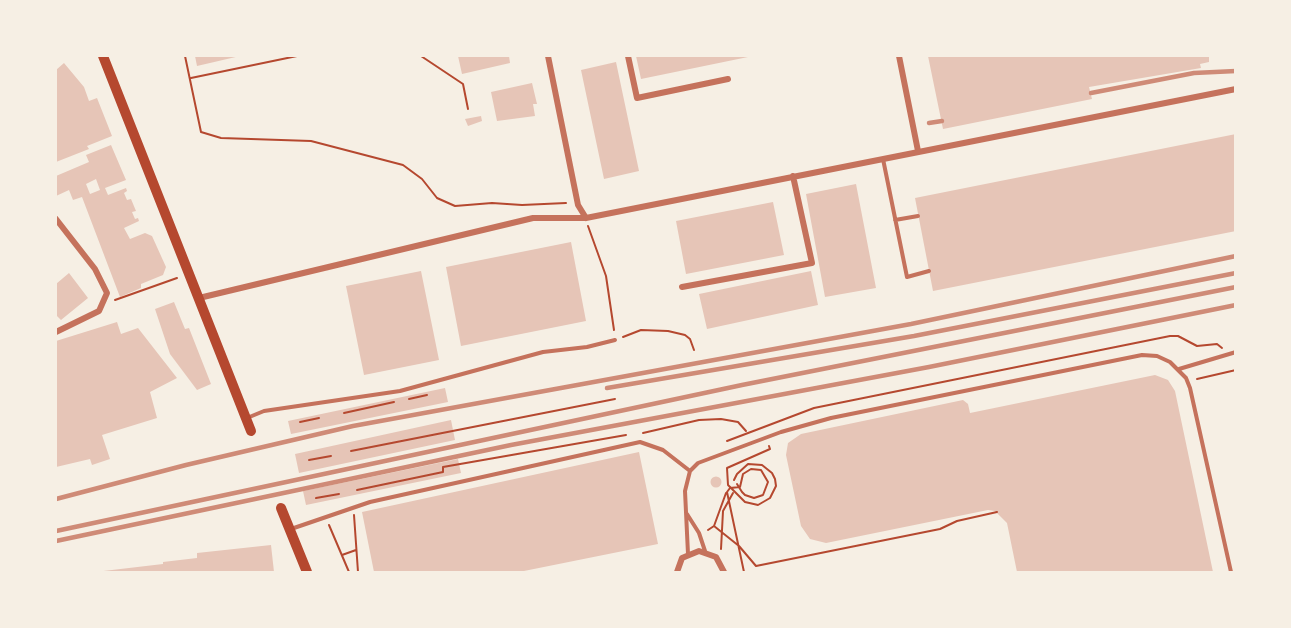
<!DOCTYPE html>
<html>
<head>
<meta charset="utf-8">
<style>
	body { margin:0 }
	#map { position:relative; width:1291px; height:628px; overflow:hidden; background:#f6efe4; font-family:Karla,sans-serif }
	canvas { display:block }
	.frame { position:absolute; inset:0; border:57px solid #f6efe4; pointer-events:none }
</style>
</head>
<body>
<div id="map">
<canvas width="1291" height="628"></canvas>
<div class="frame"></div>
</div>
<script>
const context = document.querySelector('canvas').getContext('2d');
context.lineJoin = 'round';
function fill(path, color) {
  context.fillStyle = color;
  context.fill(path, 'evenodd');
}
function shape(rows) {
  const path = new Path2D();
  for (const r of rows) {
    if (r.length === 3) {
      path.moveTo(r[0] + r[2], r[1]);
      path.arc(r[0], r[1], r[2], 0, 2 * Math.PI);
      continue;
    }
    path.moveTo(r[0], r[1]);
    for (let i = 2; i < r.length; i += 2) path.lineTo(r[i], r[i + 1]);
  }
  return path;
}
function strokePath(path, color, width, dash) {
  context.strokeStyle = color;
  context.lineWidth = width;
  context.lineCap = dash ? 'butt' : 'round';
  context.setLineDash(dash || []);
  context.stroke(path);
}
const building = shape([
	[195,56,240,56,197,66],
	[458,56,509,56,510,63,462,74],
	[636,56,748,56,748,57,641,79],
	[928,56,1209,56,1209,62,1200,64,1201,68,1089,87,1092,99,943,129],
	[616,62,639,171,604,179,581,70],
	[64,63,84,87,89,101,97,98,112,136,87,146,89,149,56,162,56,70],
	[532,83,537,104,533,104,535,116,497,121,491,92],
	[481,116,482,121,468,126,465,119],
	[1236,134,1236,231,933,291,915,198],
	[111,145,126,180,105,188,108,195,126,188,127,191,124,193,127,200,131,199,136,211,132,212,135,219,138,218,139,221,124,228,130,239,145,233,152,236,166,267,163,275,141,284,141,288,120,297,82,197,73,200,69,190,56,196,56,176,89,162,86,155],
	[96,179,100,190,90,194,86,184],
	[856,184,876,288,825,297,806,194],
	[773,202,784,255,686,274,676,221],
	[571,242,586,321,461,346,446,267],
	[421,271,439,360,364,375,346,286],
	[811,271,818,305,707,329,699,294],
	[69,273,88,298,61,320,56,315,56,284],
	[174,302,185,329,189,328,211,384,197,390,170,354,155,309],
	[117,322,121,334,138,328,177,378,150,392,157,418,102,435,110,459,92,465,90,459,56,467,56,341],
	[1155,375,1168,380,1175,391,1213,572,1017,572,1007,523,995,511,988,510,826,543,810,539,801,526,786,455,788,443,801,434,963,400,968,404,970,413],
	[445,388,448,402,291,434,288,421],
	[451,420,455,440,299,473,295,454],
	[639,452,658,544,519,572,374,572,362,512],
	[458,459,461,473,306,505,303,491],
	[716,482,5.5],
	[271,545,274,572,95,572,163,564,163,562,197,558,197,553]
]);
const path = shape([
	[185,56,201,132,221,138,311,141,403,165,422,179,437,198,455,206,492,203,522,205,566,203],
	[421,56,463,84,468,109],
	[191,78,297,56],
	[588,226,606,276,614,330],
	[56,270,56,271],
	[115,300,177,278],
	[623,337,641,330,668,331,685,335,690,339,694,350],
	[1197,379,1236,370],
	[409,399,427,395],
	[344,413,394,402],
	[300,422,319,418],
	[643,433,699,420,721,419,738,422,746,431],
	[727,441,814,408,1170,336,1178,336,1197,346,1217,344,1222,348],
	[351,451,615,399],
	[309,460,331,456],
	[734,480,737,474,748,464,762,465,772,473,775,479,776,486,770,498,758,505,745,502,728,485,727,468,770,449,769,446],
	[737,484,742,492,745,495,754,498,763,495,768,482,761,470,751,469,743,474,740,487,730,488,727,492,744,572],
	[357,490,443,472,443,467,626,435],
	[316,498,339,494],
	[354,515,358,572],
	[329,525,349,572],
	[714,526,739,546,756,566,940,529,957,521,997,512],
	[708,530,714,526,726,493],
	[721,549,723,511,733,493],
	[342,555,356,550]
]);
const service = shape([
	[883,159,907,277,929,271],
	[895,220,918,216],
	[1179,369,1236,352],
	[247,418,264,411,400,391,543,352,587,347,615,340],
	[687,514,699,533,705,551],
	[291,529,370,502,640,442,663,450,690,471],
	[688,554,685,491,690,471,698,463,781,432,831,418,1142,355,1157,356,1170,362,1186,378,1190,388,1231,572]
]);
const minor = shape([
	[548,56,578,205,586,218],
	[628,56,637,98,728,79],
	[899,56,918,151],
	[56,219,95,269,107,293,99,311,56,332],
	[682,287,812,263,793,176],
	[199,298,533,218,586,218,1236,89],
	[677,572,682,558,699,551,716,557,724,572]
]);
const secondary = shape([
	[103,56,251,431],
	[281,508,307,572]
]);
const rail = shape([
	[1091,93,1194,73,1236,71],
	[929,123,942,121],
	[607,388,914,336,1236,273],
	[56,499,186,465,353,426,911,324,1236,256],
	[56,531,742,385,1236,287],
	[56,541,511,445,929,367,1236,305]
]);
fill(building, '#e6c5b7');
strokePath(path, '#b5482f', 2);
strokePath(service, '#c5725c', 4);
strokePath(minor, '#c5725c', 6);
strokePath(secondary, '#b5482f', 10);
strokePath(rail, '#cf8b77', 4.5);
</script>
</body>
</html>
